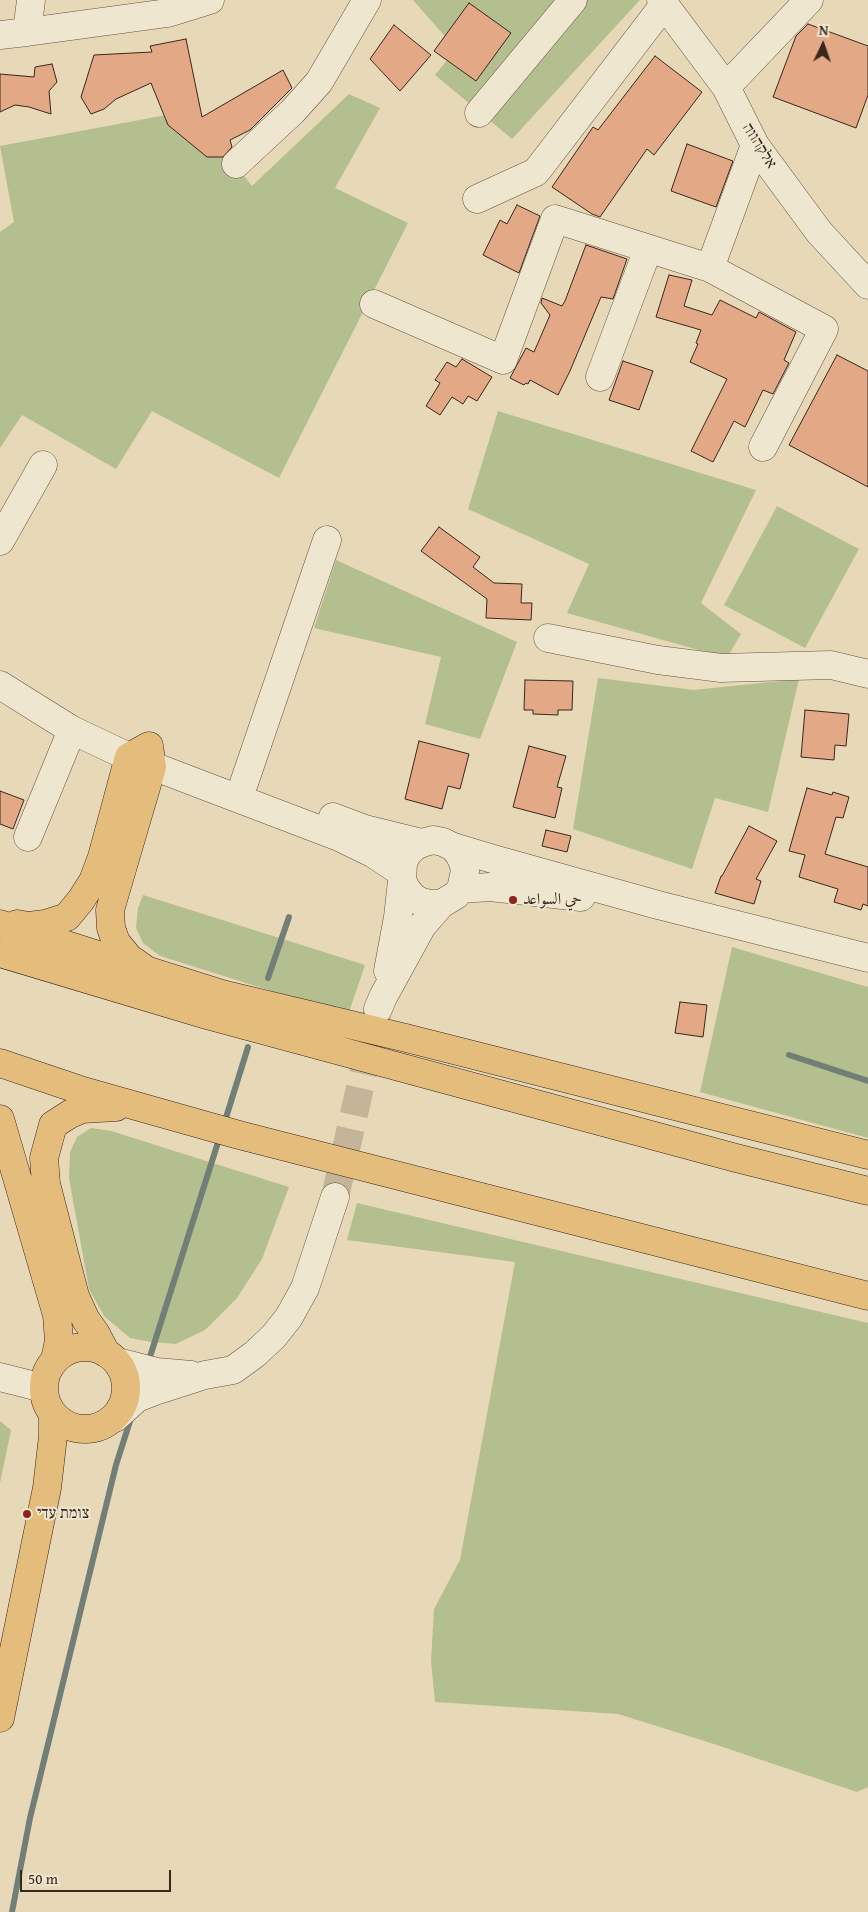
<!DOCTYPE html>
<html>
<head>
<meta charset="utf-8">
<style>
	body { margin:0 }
	#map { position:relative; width:868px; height:1912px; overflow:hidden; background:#e7d8b7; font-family:"Gentium Book Plus",serif }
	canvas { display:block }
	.north { position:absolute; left:798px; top:20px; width:50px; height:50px; -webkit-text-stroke:4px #efe6d0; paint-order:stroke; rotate:3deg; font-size:14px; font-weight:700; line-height:20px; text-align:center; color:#3a271c }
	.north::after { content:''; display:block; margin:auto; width:18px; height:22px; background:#3a271c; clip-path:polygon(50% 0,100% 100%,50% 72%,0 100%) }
	.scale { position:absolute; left:20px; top:1870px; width:151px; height:22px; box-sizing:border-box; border:2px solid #3a271c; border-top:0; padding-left:6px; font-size:15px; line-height:18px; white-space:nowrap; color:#3a271c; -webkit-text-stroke:4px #efe6d0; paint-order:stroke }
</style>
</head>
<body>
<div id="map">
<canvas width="868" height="1912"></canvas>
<div class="north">N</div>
<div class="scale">50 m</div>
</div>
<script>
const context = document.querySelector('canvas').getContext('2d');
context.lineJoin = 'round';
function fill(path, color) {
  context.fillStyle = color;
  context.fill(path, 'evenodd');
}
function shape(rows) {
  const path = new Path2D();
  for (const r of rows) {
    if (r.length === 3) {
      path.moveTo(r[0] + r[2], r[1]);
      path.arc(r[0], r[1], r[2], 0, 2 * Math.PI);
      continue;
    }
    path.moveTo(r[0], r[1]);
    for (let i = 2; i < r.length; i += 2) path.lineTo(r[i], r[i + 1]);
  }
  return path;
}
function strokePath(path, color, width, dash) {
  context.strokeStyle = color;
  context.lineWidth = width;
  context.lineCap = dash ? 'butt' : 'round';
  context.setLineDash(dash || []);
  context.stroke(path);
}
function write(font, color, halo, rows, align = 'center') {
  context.font = font + ' "Gentium Book Plus",Amiri,"Frank Ruhl Libre",serif';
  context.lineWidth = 4;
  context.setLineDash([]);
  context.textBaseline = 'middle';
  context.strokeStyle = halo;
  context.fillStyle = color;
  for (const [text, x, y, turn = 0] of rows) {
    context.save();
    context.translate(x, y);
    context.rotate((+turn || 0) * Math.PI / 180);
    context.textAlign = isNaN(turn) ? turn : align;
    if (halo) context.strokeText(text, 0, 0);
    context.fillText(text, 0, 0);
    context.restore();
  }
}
const green = shape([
	[413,0,640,0,512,139,435,75,456,49],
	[349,94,380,108,335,188,408,223,279,478,152,411,116,469,22,415,0,448,0,232,14,222,0,146,193,110,252,186],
	[498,411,756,490,701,603,741,634,727,658,567,613,589,564,468,509],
	[777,506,859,549,805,648,724,605],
	[336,560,517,642,480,739,425,724,441,657,314,628],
	[598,678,694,690,799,679,768,812,715,798,692,869,573,829],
	[143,895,365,965,348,1015,160,956,143,943,136,928,138,908],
	[732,947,868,987,868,1138,700,1092],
	[91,1128,111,1131,289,1187,262,1259,237,1298,205,1330,176,1344,151,1342,130,1338,104,1316,89,1289,69,1178,70,1152,77,1137],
	[357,1203,868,1323,868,1787,857,1792,714,1744,618,1714,435,1702,431,1661,434,1609,460,1560,515,1262,347,1240],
	[0,1421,11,1430,0,1483]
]);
const stream = shape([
	[268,978,289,917],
	[789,1055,868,1081],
	[224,1124,248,1047],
	[148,1363,220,1136],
	[12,1912,30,1818,116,1465,131,1418]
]);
const building = shape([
	[469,3,511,33,476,81,434,51,469,3],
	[808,24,868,46,868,95,856,128,773,97,796,36,808,24],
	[394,25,431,55,400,91,370,59,394,25],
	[186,39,202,117,283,70,292,88,250,130,230,140,232,147,223,157,207,157,168,125,151,83,116,99,104,109,91,114,81,97,94,55,152,52,150,46,186,39],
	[655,56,702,92,654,155,647,149,600,217,592,214,552,187,593,127,598,130,655,56],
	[52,64,57,82,49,91,51,114,29,107,15,105,0,112,0,74,34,77,35,67,52,64],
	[687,144,733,161,716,207,671,191,687,144],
	[517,205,540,216,519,273,483,255,500,220,507,224,517,205],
	[586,245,627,259,613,299,601,297,570,371,558,395,530,380,528,384,526,383,524,385,510,378,526,348,534,352,550,315,541,303,542,298,562,306,565,301,586,245],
	[669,275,692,280,684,306,712,315,720,300,756,318,759,312,796,332,784,360,789,363,773,394,763,390,745,427,734,421,713,462,691,451,727,379,690,362,698,344,696,343,701,330,656,317,669,275],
	[837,355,868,371,868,487,789,445,837,355],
	[462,359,492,377,477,401,468,396,463,404,452,397,440,415,426,406,440,383,435,380,447,362,456,367,462,359],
	[623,361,653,371,639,410,609,400,623,361],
	[439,527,480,557,473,567,494,583,522,584,521,603,532,603,531,620,486,618,487,599,421,551,439,527],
	[525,680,573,681,572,710,558,710,558,715,533,714,533,710,524,710,525,680],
	[805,710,849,714,846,746,835,745,834,760,801,757,805,710],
	[419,741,469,754,460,789,448,786,442,809,405,799,419,741],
	[529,746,566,756,557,787,562,788,555,818,513,807,529,746],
	[807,788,832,795,833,792,849,797,843,818,836,817,825,854,868,867,868,906,863,904,861,910,834,902,838,889,799,877,805,855,789,851,807,788],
	[0,791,24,800,13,829,0,824,0,791],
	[749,826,777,841,756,879,761,881,754,904,715,893,721,876,722,876,749,826],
	[546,830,571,836,567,852,542,846,546,830],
	[680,1002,707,1005,703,1037,675,1033,680,1002]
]);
const minorTunnel = shape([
	[335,1197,378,1009]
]);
const minor = shape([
	[31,0,27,32,168,13,210,0],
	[661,0,726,87,755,145,819,232,868,285],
	[0,35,27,32],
	[726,87,809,0],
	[479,113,573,0],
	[236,164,293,111,319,82,367,0],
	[477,199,536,172,664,5],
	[710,268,755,145],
	[374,304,503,360,555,219,710,268,824,329,763,447],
	[600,377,648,249],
	[0,541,43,465],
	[548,638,658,660,721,668,831,665,868,674],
	[0,685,72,730,129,757,339,837,374,854,401,872],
	[244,783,327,540],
	[333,817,365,829,422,843],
	[28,837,72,730],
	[453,847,459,854,463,862,465,871,461,889,456,895,441,904,431,904,421,902,413,897,407,890,402,881,403,863,407,854,414,847,422,843,433,840,443,842,453,847,493,859,658,905,868,958],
	[461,889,490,887,581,897],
	[388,971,398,917,402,881],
	[378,1009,383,997,422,926,441,904],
	[118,1362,157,1372,191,1375],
	[0,1377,43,1388],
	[115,1418,137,1398,155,1391,205,1375,233,1370,255,1354,274,1336,289,1317,305,1288,335,1197]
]);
const major = shape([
	[85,1388,41],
	[0,1718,47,1488,53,1436,53,1415]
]);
const highway = shape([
	[0,924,222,994,406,1038,868,1155],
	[17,924,29,926,45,924,67,917,81,900,93,881,102,857,129,757,149,746,152,767,110,910,111,928,116,942,129,958,142,967],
	[0,953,207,1015,736,1158,868,1191],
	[0,1063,83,1091,239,1135,868,1296],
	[0,1119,57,1315,59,1341,55,1360],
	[106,1353,96,1334,86,1320,75,1296,46,1184,44,1158,53,1125,70,1114,82,1109,116,1107]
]);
const markers = [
	[513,900,5,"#8f2418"],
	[27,1514,5,"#8f2418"]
];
const streetNames = [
	["אלקהווה",759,146,58]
];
const poiNames = [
	["حي السواعد",523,900],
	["צומת עדי",37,1514]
];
fill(green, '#b4bf8f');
strokePath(stream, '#727f77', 6);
fill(building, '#e3a986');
strokePath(building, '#3a271c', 1);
strokePath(minorTunnel, '#c4b598', 28, [28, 14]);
strokePath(minor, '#655343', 29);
strokePath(major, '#3a271c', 29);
strokePath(highway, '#3a271c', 29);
strokePath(minor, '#efe6d0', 28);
strokePath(major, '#e4bc7c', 28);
strokePath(highway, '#e4bc7c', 28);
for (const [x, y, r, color] of markers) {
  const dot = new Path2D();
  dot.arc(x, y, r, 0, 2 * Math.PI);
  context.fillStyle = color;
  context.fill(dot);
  strokePath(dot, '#efe6d0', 2);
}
write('16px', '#3a271c', '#efe6d0', streetNames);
write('16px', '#3a271c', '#efe6d0', poiNames, 'left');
</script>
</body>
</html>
